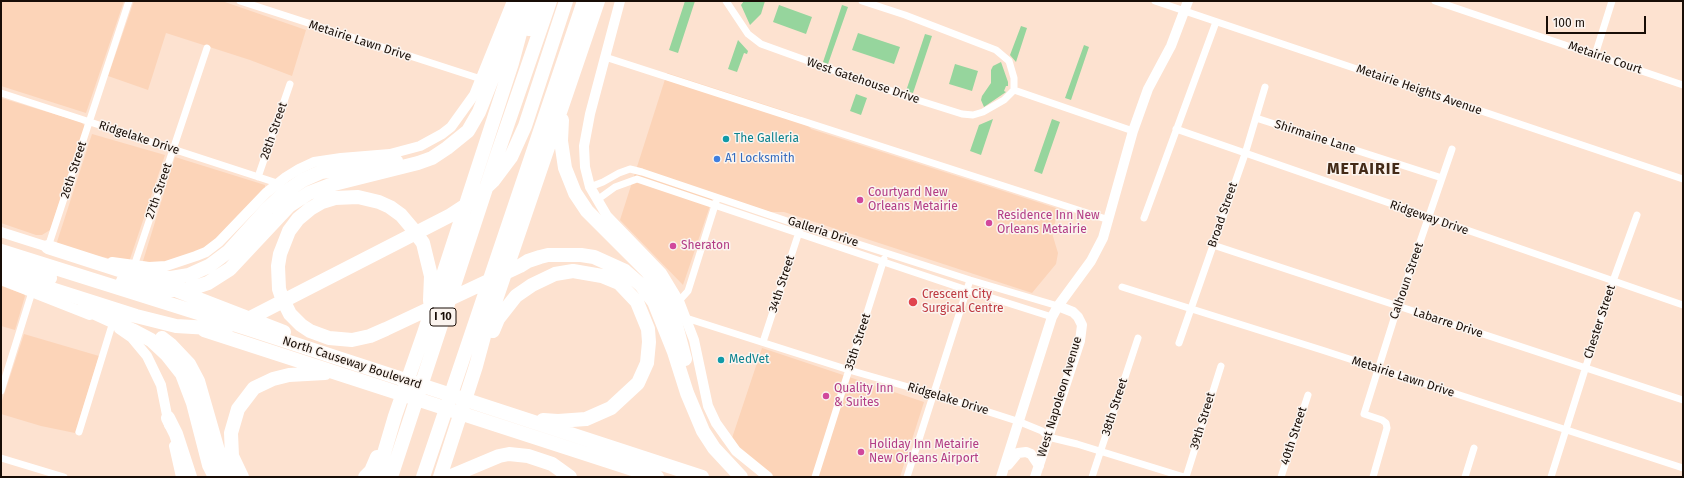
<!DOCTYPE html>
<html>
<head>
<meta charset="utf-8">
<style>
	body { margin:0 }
	#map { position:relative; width:1684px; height:478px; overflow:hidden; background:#fde2d0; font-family:"Fira Sans",sans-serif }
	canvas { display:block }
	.frame { position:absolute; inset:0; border:2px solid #180d06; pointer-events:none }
	.scale { position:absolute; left:1546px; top:16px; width:100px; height:18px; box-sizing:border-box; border:2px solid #180d06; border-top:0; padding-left:5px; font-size:12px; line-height:14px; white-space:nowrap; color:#180d06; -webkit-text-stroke:3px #fbf4ef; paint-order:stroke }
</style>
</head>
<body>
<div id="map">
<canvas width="1684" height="478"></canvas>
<div class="frame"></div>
<div class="scale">100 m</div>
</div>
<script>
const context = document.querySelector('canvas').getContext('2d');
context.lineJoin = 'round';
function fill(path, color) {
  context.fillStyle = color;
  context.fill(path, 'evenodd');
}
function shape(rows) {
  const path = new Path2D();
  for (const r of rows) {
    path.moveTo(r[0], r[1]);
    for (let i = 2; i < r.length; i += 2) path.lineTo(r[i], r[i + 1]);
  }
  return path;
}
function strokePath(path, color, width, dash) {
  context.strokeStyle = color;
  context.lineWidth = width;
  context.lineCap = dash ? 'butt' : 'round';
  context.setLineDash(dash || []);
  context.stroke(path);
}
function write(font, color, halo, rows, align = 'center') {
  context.font = font + ' "Fira Sans",sans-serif';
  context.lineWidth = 3;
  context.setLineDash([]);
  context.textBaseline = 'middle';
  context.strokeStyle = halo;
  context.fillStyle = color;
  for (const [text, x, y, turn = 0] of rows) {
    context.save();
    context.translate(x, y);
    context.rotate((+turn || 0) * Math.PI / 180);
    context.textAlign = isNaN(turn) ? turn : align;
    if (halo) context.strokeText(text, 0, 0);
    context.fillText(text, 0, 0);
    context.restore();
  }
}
const built = shape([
	[1,1,124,1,86,113,1,86],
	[134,1,222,1,306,30,292,76,250,60,166,33,148,90,108,76],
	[667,73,800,116,811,129,1059,209,1052,233,1058,253,1056,264,1032,293,784,212,770,212,714,194,683,285,620,220],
	[1,98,81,122,84,125,84,129,50,230,42,235,36,235,1,223],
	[92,134,165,155,129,262,92,255,56,245],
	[175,157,265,185,265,188,221,235,202,249,167,262,155,264,143,261],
	[1,286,24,294,25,296,15,330,1,326],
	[24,334,99,356,75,433,41,426,1,414,1,404],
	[762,348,924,402,900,477,774,477,749,460,732,438]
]);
const green = shape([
	[685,1,695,1,678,53,669,50],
	[744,1,765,1,761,14,750,25,741,5],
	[779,5,812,17,806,34,773,22],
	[842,5,848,7,828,64,823,62],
	[1021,26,1027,28,1016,62,1010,55],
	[858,33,900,47,894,64,852,50],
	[925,34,932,36,913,93,906,91],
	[738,40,748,51,747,54,744,53,737,72,728,69],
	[1084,45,1089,47,1071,100,1065,98],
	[1001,62,1008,82,1008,86,1006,86,1004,91,1006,92,984,107,981,100,982,96,991,83,991,70,993,66],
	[955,64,978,71,972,91,949,84],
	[856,94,867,98,861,115,850,111],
	[993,119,981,155,970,151,979,125],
	[1052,119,1060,122,1042,174,1034,171]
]);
const street = shape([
	[240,1,481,79],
	[726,1,748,34,761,44,908,97,962,114,973,115,983,112,1004,100,1014,90],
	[862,1,905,15,996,50,1009,61,1014,78,1014,90],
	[1155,1,1683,179],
	[1435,1,1683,85],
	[1595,55,1612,1],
	[605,57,1109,220],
	[1014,90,1133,131],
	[1,93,277,183],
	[1256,118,1442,178],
	[1176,129,1683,305],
	[258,177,290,84],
	[590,187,603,182,619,173,630,169,642,172,793,223,970,280,1058,306],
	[597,200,615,187,637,179,967,290,1052,317],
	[1144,218,1216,22],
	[1213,245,1683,400],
	[48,247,129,1],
	[134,266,207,48],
	[1122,287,1325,351,1683,468],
	[679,301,688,291,716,202],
	[686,318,849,370,933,394,1020,422,1042,431,1048,437,1077,444,1184,477],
	[763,342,800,229],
	[1179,343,1245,154,1265,87],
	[1,391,32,292],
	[79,432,112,325],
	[1,458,64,477],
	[815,477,884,259],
	[907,477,970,280],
	[1092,477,1138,338],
	[1186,477,1221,366],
	[1281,477,1308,395],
	[1373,477,1387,428,1386,423,1382,420,1364,414,1398,306,1452,149],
	[1465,477,1474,448],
	[1551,477,1613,281,1637,215]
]);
const secondary = shape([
	[620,1,590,114,584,146,585,167,590,187,607,216,662,273,679,301,694,340,708,406,716,423,736,451,768,477],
	[1,232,48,247],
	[112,262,149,267,166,266,196,256,206,252,219,242,266,193,286,177,299,169,314,162,341,158,390,154,420,146,442,134,451,127,474,95,512,1],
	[1,280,90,315],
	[119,329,132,338,147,356,161,385,169,425],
	[174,446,181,477],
	[1008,465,1018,453,1026,452,1031,454,1039,466],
	[1001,477,1052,317,1058,306,1091,261,1103,238,1133,131,1148,89,1171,46,1188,1],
	[1035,477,1080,341,1082,325,1078,317,1073,312,1058,306]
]);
const highway = shape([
	[529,29,537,1],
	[562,120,561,141,565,168,575,193,587,211,647,271,661,288,672,310,685,359],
	[48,247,138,276],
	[1,251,246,328,702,477],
	[1,262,50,278],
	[1,273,136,316,176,326,210,328,230,325,252,317,449,216,472,201,493,181,511,157,525,126,566,1],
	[129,273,151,277,171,278,189,275,209,266,229,251,267,209,284,193,303,180,321,172,396,161],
	[123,281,161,290,187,290,208,283,230,269,289,206,309,193,330,185,418,163,432,158,447,148,468,131,479,112,523,1],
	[178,291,284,332],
	[84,308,132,330,151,340,167,355,182,374,193,403,209,465,215,477],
	[431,310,430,300,431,276,423,243,412,228,401,215,390,207,379,202,358,197,335,198,322,202,310,209,298,219,289,231,280,254,278,266,279,289,282,298,290,314,301,325,310,331,329,338,352,340,370,336,386,329,520,266,528,261,540,257,548,255,581,255,594,257,625,271,641,285,654,302,674,352,687,393,703,431,714,448,741,477],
	[204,330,657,477],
	[493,331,498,319,516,296,532,285,555,274,573,271,602,276,619,283,637,302,648,329,649,342,647,363,638,383,611,408,586,419,558,421,543,420],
	[162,338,171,345,189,364,198,381,221,461,227,477],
	[168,418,176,434,190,477],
	[242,477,232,456,231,433,238,409,254,388,273,379,289,375,325,373],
	[365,477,371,471,377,457],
	[377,477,395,416,424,333,512,63,525,15],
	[391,477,496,158,550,1],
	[423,477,584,1],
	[440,477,476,366,486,329,598,1],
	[449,477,499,456,509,454,528,456,552,464,570,477]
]);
const markers = [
	[726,139,4,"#0f9aa8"],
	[717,159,4,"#3f7fe0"],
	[860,200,4,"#d1479c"],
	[989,223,4,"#d1479c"],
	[673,246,4,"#d1479c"],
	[913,302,5,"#e0444e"],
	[721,360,4,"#0f9aa8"],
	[826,396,4,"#d1479c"],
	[861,452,4,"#d1479c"]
];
const shields = [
	[443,317,26]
];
const shieldNames = [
	["I 10",443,317]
];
const streetNames = [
	["Metairie Lawn Drive",360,41,18],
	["Metairie Court",1605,58,19],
	["West Gatehouse Drive",863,81,19],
	["Metairie Heights Avenue",1419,90,19],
	["28th Street",274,131,-71],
	["Shirmaine Lane",1315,137,18],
	["Ridgelake Drive",139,138,18],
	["26th Street",74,170,-72],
	["27th Street",159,191,-71],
	["Broad Street",1223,215,-71],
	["Ridgeway Drive",1429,218,19],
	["Galleria Drive",823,232,18],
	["Calhoun Street",1407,281,-71],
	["34th Street",782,284,-72],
	["Chester Street",1600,322,-72],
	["Labarre Drive",1448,323,18],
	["35th Street",858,342,-72],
	["North Causeway Boulevard",352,363,18],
	["Metairie Lawn Drive",1403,377,18],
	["West Napoleon Avenue",1060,397,-73],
	["Ridgelake Drive",948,399,17],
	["38th Street",1115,407,-72],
	["39th Street",1203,421,-73],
	["40th Street",1294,436,-72]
];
const cultureNames = [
	["The Galleria",734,139],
	["MedVet",729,360]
];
const shopNames = [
	["A1 Locksmith",725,159]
];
const hotelNames = [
	["Courtyard New",868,193],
	["Orleans Metairie",868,207],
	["Residence Inn New",997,216],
	["Orleans Metairie",997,230],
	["Sheraton",681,246],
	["Quality Inn",834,389],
	["& Suites",834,403],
	["Holiday Inn Metairie",869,445],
	["New Orleans Airport",869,459]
];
const healthNames = [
	["Crescent City",922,295],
	["Surgical Centre",922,309]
];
const districtNames = [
	["METAIRIE",1364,170]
];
fill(built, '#fcd4b8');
fill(green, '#96d59d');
strokePath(street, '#fff', 7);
strokePath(secondary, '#fff', 10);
strokePath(highway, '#fff', 14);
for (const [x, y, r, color] of markers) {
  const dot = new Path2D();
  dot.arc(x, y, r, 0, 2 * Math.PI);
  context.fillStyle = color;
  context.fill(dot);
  strokePath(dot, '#fbf4ef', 1.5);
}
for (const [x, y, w] of shields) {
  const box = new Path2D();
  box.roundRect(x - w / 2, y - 9, w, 18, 3);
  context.fillStyle = '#fbf4ef';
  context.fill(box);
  strokePath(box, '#180d06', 1);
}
write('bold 11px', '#180d06', null, shieldNames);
write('12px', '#180d06', '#fbf4ef', streetNames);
write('12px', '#0d838f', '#fbf4ef', cultureNames, 'left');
write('12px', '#366cbe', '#fbf4ef', shopNames, 'left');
write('12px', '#b23c85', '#fbf4ef', hotelNames, 'left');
write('12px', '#be3a42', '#fbf4ef', healthNames, 'left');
context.letterSpacing = '1px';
write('bold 16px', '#432a17', '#fbf4ef', districtNames);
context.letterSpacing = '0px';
</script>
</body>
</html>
